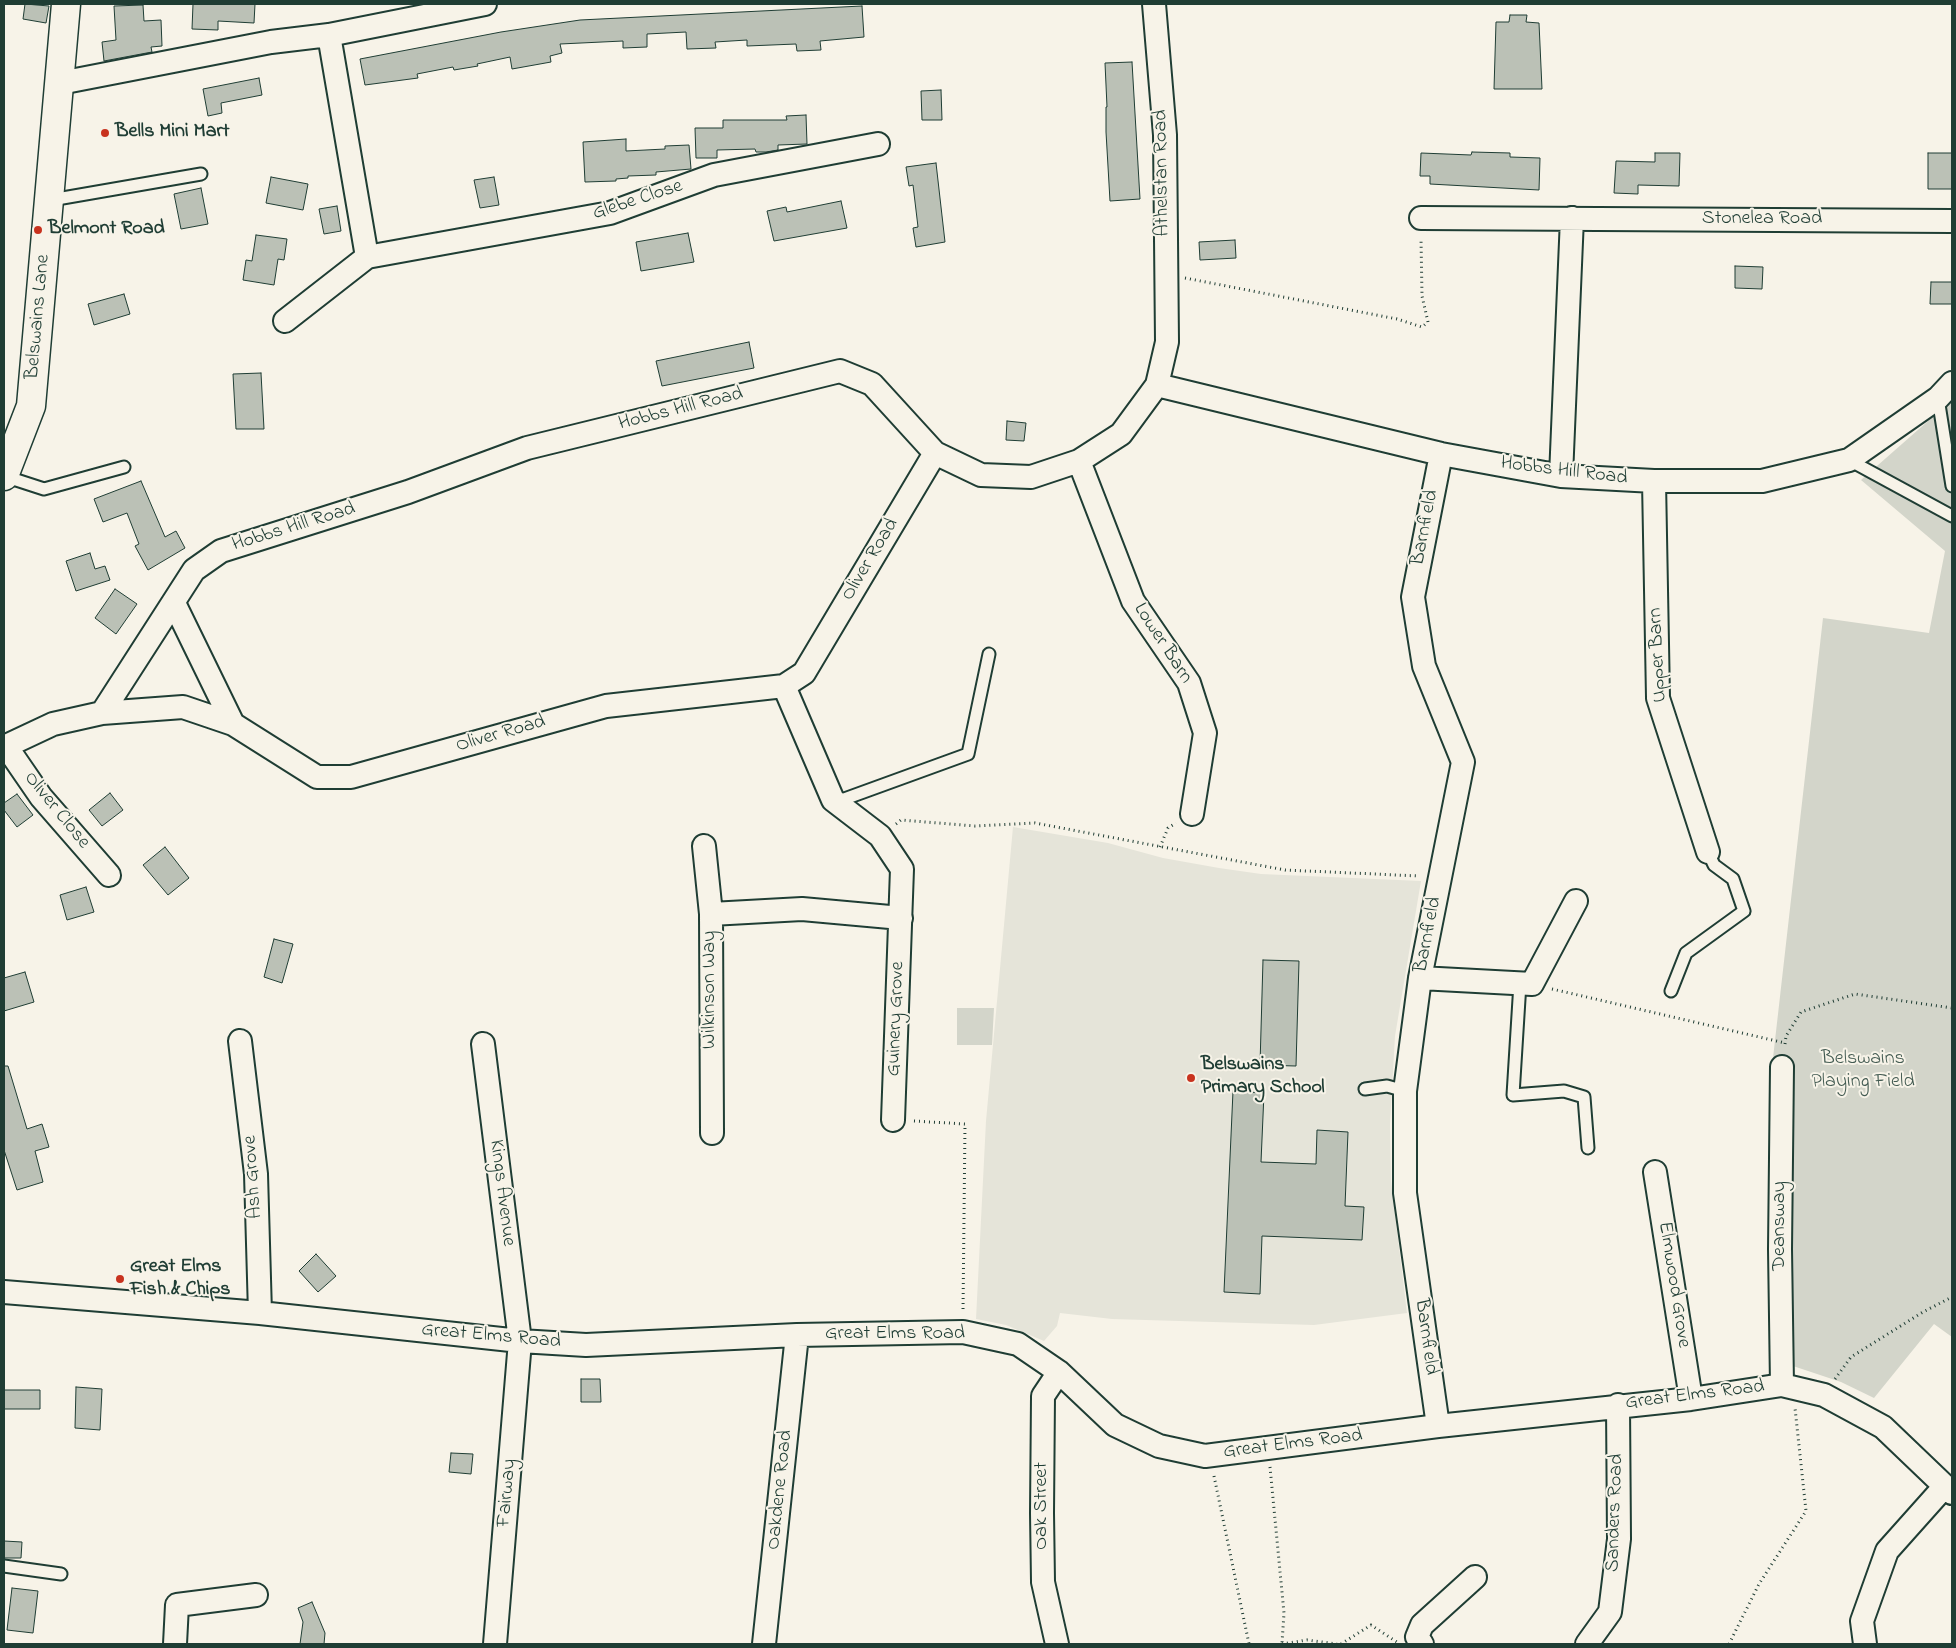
<!DOCTYPE html>
<html>
<head>
<meta charset="utf-8">
<style>
	body { margin:0 }
	#map { position:relative; width:1956px; height:1648px; overflow:hidden; background:#f7f3e8; font-family:"Indie Flower",sans-serif }
	canvas { display:block }
	.frame { position:absolute; inset:0; border:5px solid #1f3d34; pointer-events:none }
</style>
</head>
<body>
<div id="map">
<canvas width="1956" height="1648"></canvas>
<div class="frame"></div>
</div>
<script>
const context = document.querySelector('canvas').getContext('2d');
context.lineJoin = 'round';
function fill(path, color) {
  context.fillStyle = color;
  context.fill(path, 'evenodd');
}
function shape(rows) {
  const path = new Path2D();
  for (const r of rows) {
    path.moveTo(r[0], r[1]);
    for (let i = 2; i < r.length; i += 2) path.lineTo(r[i], r[i + 1]);
  }
  return path;
}
function strokePath(path, color, width, dash) {
  context.strokeStyle = color;
  context.lineWidth = width;
  context.lineCap = dash ? 'butt' : 'round';
  context.setLineDash(dash || []);
  context.stroke(path);
}
function write(font, color, halo, rows, align = 'center') {
  context.font = font + ' "Indie Flower",sans-serif';
  context.lineWidth = 4;
  context.setLineDash([]);
  context.textBaseline = 'middle';
  context.strokeStyle = halo;
  context.fillStyle = color;
  for (const [text, x, y, turn = 0] of rows) {
    context.save();
    context.translate(x, y);
    context.rotate((+turn || 0) * Math.PI / 180);
    context.textAlign = isNaN(turn) ? turn : align;
    if (halo) context.strokeText(text, 0, 0);
    context.fillText(text, 0, 0);
    context.restore();
  }
}
const built = shape([
	[1013,827,1108,843,1163,858,1219,868,1261,874,1421,881,1395,1036,1390,1124,1391,1181,1407,1313,1314,1325,1112,1319,1060,1313,1057,1326,1044,1341,1006,1325,976,1319,986,1121]
]);
const green = shape([
	[1952,400,1952,1337,1934,1324,1874,1398,1841,1382,1790,1365,1773,1058,1823,618,1929,633,1945,551,1861,480],
	[957,1008,994,1008,992,1045,957,1045]
]);
const building = shape([
	[25,4,49,6,46,23,23,19,25,4],
	[193,4,255,4,254,23,218,21,218,30,192,29,193,4],
	[143,5,144,21,161,20,162,46,151,47,152,52,104,61,102,42,116,40,114,6,143,5],
	[862,6,864,37,820,41,821,50,797,51,796,44,747,46,747,40,715,42,716,48,687,49,686,32,647,34,647,47,623,48,623,41,560,44,562,53,550,56,551,62,512,69,510,57,477,64,478,66,454,70,453,67,417,74,418,78,365,85,360,59,501,32,580,20,862,6],
	[1510,15,1527,15,1526,22,1539,23,1542,89,1494,89,1496,22,1509,22,1510,15],
	[1132,62,1140,199,1110,201,1106,132,1106,107,1107,107,1105,63,1132,62],
	[259,78,262,95,221,103,222,113,208,116,203,89,259,78],
	[941,90,942,120,922,120,921,91,941,90],
	[806,115,807,144,778,145,778,150,766,152,756,152,755,149,717,150,717,158,696,158,695,128,723,128,723,120,787,120,786,116,806,115],
	[626,139,626,151,665,149,665,146,689,145,691,169,656,172,656,175,628,176,628,178,616,179,616,181,585,182,583,142,626,139],
	[1472,152,1510,153,1510,157,1540,158,1539,190,1430,184,1430,176,1420,176,1421,153,1471,155,1472,152],
	[1655,153,1680,153,1679,186,1638,185,1638,194,1614,193,1616,161,1655,162,1655,153],
	[1928,153,1952,153,1952,189,1928,189,1928,153],
	[936,163,945,242,916,247,913,228,918,227,913,185,909,186,906,167,936,163],
	[271,177,308,184,303,210,266,203,271,177],
	[494,177,499,205,480,208,474,180,494,177],
	[201,188,208,224,181,229,174,194,201,188],
	[841,201,847,228,774,241,767,211,786,207,787,212,841,201],
	[337,206,341,231,324,234,319,209,337,206],
	[688,233,694,262,641,271,636,242,688,233],
	[256,235,287,239,284,260,278,259,274,285,243,280,246,260,252,261,256,235],
	[1235,240,1236,258,1200,260,1199,242,1235,240],
	[1735,266,1763,267,1762,289,1735,288,1735,266],
	[1931,282,1952,282,1952,304,1930,304,1931,282],
	[124,294,130,314,94,325,88,304,124,294],
	[749,342,754,368,662,386,656,361,749,342],
	[261,373,264,429,236,429,233,374,261,373],
	[1007,421,1026,423,1024,441,1006,440,1007,421],
	[141,481,165,537,176,531,185,548,148,570,135,546,139,544,127,513,103,522,94,499,141,481],
	[90,553,95,569,105,566,110,580,76,591,66,561,90,553],
	[115,589,137,604,116,634,95,618,115,589],
	[110,793,123,810,102,826,89,810,110,793],
	[17,794,33,815,17,827,4,810,4,803,17,794],
	[165,847,189,878,168,895,143,865,165,847],
	[86,887,94,912,67,920,60,895,86,887],
	[274,939,293,944,282,983,264,977,274,939],
	[1263,960,1299,961,1296,1066,1260,1065,1263,960],
	[25,972,34,1002,4,1011,4,978,25,972],
	[4,1066,8,1066,27,1129,42,1124,49,1147,35,1151,43,1182,17,1190,4,1150,4,1066],
	[1233,1091,1264,1093,1261,1162,1316,1164,1317,1130,1348,1132,1345,1206,1364,1207,1362,1240,1262,1236,1260,1294,1224,1292,1233,1091],
	[316,1254,336,1276,318,1292,299,1271,316,1254],
	[581,1379,600,1379,601,1402,581,1402,581,1379],
	[76,1387,102,1389,100,1430,75,1428,76,1387],
	[4,1390,40,1390,40,1409,4,1409,4,1390],
	[451,1453,473,1454,471,1474,449,1472,451,1453],
	[4,1541,22,1542,21,1558,4,1558,4,1541],
	[12,1588,38,1591,33,1633,7,1630,12,1588],
	[312,1602,325,1633,324,1644,300,1644,303,1622,298,1608,312,1602]
]);
const path = shape([
	[1185,278,1397,319,1422,327,1428,322,1422,296,1421,239],
	[896,824,901,820,975,826,1035,823,1285,870,1419,876],
	[1160,847,1168,828,1176,823],
	[1552,989,1785,1043],
	[1785,1044,1786,1036,1801,1012,1855,994,1952,1008],
	[914,1121,965,1124,963,1311],
	[1835,1379,1851,1357,1923,1312,1952,1297],
	[1270,1467,1284,1613,1282,1643],
	[1214,1476,1249,1644],
	[1282,1644,1307,1640,1337,1644],
	[1341,1644,1371,1625,1397,1642],
	[1729,1644,1759,1584,1806,1511,1795,1408]
]);
const service = shape([
	[51,200,201,174],
	[1938,398,1952,486],
	[1849,460,1952,516],
	[4,476,44,489,124,467],
	[836,802,968,754,989,654],
	[1520,983,1513,1095,1564,1091,1584,1097,1588,1148],
	[1671,991,1686,953,1744,911,1733,879,1714,865,1708,852],
	[1365,1089,1387,1086,1405,1091],
	[4,1566,61,1574]
]);
const minor = shape([
	[329,35,367,257,610,213,714,175,878,144],
	[60,83,271,42,329,35,485,4],
	[1421,218,1952,221],
	[285,321,367,257],
	[1157,385,1441,454,1561,476,1654,481,1762,481,1849,460,1938,398,1952,383],
	[1079,461,1133,601,1189,683,1205,733,1192,814],
	[1561,476,1572,218],
	[1654,481,1658,698,1708,852],
	[174,603,233,724],
	[784,686,833,800,880,836,902,869,893,1120],
	[102,713,194,570,221,551,408,492,527,448,840,371,872,384,935,453,981,475,1031,477,1079,461,1121,434,1157,385,1167,342,1165,135,1154,4],
	[6,746,41,797,109,875],
	[4,747,53,724,102,713,183,707,233,724,317,777,351,777,606,706,784,686,804,673,935,453],
	[704,846,711,914,712,1133],
	[711,914,802,909,901,918],
	[1420,978,1532,984,1576,901],
	[240,1041,256,1174,260,1313],
	[483,1044,520,1341,495,1644],
	[1782,1067,1780,1249,1782,1385],
	[1655,1172,1691,1399],
	[4,1292,260,1313,520,1341,586,1345,797,1335,963,1332,1018,1344,1059,1372,1115,1425,1159,1446,1205,1456,1438,1426,1691,1399,1782,1385,1824,1395,1883,1427,1952,1493],
	[1438,1426,1405,1193,1405,1091,1420,978,1463,762,1424,666,1413,597,1441,454],
	[175,1644,177,1605,256,1595],
	[764,1644,797,1335],
	[1057,1644,1043,1582,1042,1513,1043,1396,1059,1372],
	[1422,1644,1417,1637,1422,1625,1475,1577],
	[1587,1644,1610,1612,1619,1539,1618,1405],
	[1865,1644,1862,1621,1887,1551,1945,1486]
]);
const tertiary = shape([
	[4,476,31,406,66,4]
]);
const markers = [
	[105,133,5,"#c8321e"],
	[38,230,5,"#c8321e"],
	[1191,1078,5,"#c8321e"],
	[120,1279,5,"#c8321e"]
];
const poiNames = [
	["Bells Mini Mart",115,133],
	["Belmont Road",48,230],
	["Belswains",1201,1066],
	["Primary School",1201,1089],
	["Great Elms",130,1268],
	["Fish & Chips",130,1291]
];
const streetNames = [
	["Athelstan Road",1163,173,-91],
	["Glebe Close",638,201,-18],
	["Stonelea Road",1762,220],
	["Belswains Lane",39,317,-85],
	["Hobbs Hill Road",681,410,-14],
	["Hobbs Hill Road",1564,472,7],
	["Hobbs Hill Road",294,528,-17],
	["Barnfield",1426,528,-79],
	["Oliver Road",871,560,-59],
	["Lower Barn",1162,644,57],
	["Upper Barn",1659,655,-93],
	["Oliver Road",501,735,-16],
	["Oliver Close",56,811,51],
	["Barnfield",1429,935,-79],
	["Wilkinson Way",711,990,-90],
	["Guinery Grove",897,1019,-88],
	["Ash Grove",254,1177,-94],
	["Kings Avenue",501,1193,83],
	["Deansway",1781,1226,-90],
	["Elmwood Grove",1673,1285,81],
	["Great Elms Road",895,1335],
	["Great Elms Road",491,1337,5],
	["Barnfield",1425,1337,82],
	["Great Elms Road",1695,1396,-7],
	["Great Elms Road",1293,1445,-7],
	["Oakdene Road",781,1490,-84],
	["Fairway",508,1493,-85],
	["Oak Street",1043,1506,-90],
	["Sanders Road",1616,1513,-88]
];
const parkNames = [
	["Belswains",1863,1060],
	["Playing Field",1863,1083]
];
fill(built, '#e5e4d9');
fill(green, '#d3d5ca');
fill(building, '#bbc1b6');
strokePath(building, '#1f3d34', 1);
strokePath(service, '#1f3d34', 15);
strokePath(minor, '#1f3d34', 26);
strokePath(tertiary, '#1f3d34', 31);
strokePath(path, '#1f3d34', 3, [1, 4]);
strokePath(service, '#f7f3e8', 11);
strokePath(minor, '#f7f3e8', 22);
strokePath(tertiary, '#f7f3e8', 28);
for (const [x, y, r, color] of markers) {
  const dot = new Path2D();
  dot.arc(x, y, r, 0, 2 * Math.PI);
  context.fillStyle = color;
  context.fill(dot);
  strokePath(dot, '#f7f3e8', 2);
}
write('bold 20px', '#1f3d34', '#f7f3e8', poiNames, 'left');
write('20px', '#1f3d34', '#f7f3e8', streetNames);
write('20px', '#435b52', '#f7f3e8', parkNames);
</script>
</body>
</html>
